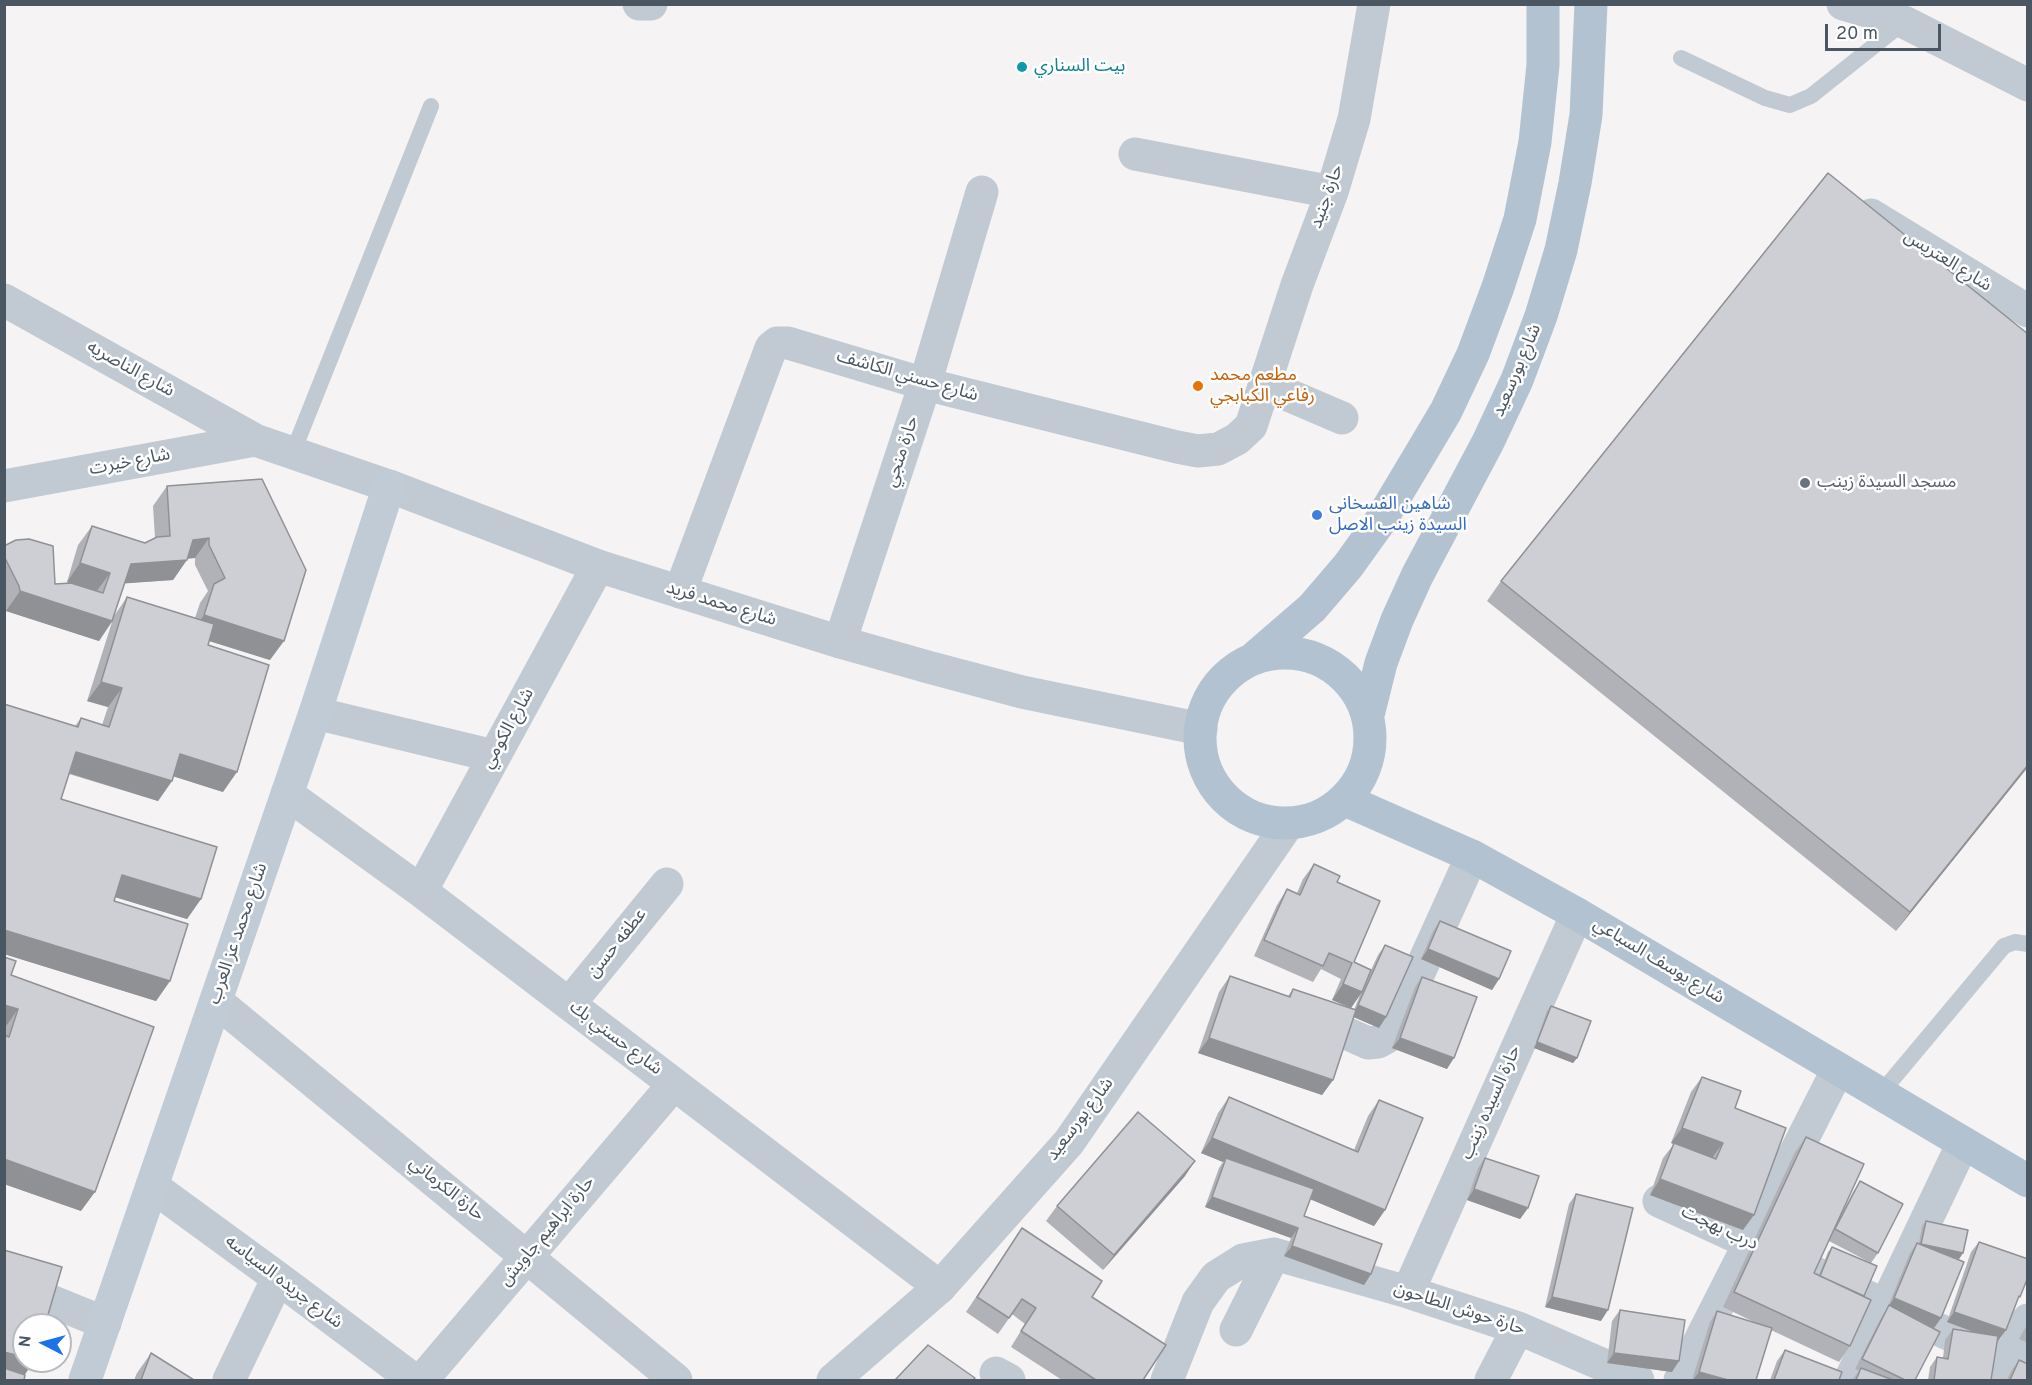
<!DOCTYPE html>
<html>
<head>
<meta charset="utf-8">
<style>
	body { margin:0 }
	#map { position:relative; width:2032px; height:1385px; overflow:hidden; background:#f5f3f3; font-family:Overpass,sans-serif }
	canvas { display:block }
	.frame { position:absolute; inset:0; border:6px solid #4a5661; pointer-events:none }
	.north { position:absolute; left:12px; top:1313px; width:60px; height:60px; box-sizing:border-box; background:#fff; border:2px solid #b7bbc0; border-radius:50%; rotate:276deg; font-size:16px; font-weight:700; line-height:24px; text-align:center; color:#4a5661 }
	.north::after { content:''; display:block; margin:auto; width:21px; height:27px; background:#1a73e8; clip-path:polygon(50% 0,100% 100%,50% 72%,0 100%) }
	.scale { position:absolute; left:1825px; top:24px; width:116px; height:27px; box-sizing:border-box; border:3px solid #4a5661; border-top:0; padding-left:8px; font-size:18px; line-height:21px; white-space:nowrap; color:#4a5661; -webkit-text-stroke:4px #fff; paint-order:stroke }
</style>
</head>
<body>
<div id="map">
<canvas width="2032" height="1385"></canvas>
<div class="frame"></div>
<div class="north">N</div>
<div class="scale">20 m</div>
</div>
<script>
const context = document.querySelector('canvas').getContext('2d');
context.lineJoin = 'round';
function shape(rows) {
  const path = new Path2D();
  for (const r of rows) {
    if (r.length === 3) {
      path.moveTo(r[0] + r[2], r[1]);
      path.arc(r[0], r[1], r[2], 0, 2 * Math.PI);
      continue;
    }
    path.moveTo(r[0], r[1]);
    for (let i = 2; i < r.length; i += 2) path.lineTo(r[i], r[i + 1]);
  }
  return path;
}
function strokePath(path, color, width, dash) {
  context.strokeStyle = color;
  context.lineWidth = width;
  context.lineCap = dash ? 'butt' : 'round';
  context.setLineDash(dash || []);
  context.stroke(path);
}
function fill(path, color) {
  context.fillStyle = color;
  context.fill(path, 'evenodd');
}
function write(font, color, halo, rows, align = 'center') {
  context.font = font + ' Overpass,"Noto Sans Arabic",sans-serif';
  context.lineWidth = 5;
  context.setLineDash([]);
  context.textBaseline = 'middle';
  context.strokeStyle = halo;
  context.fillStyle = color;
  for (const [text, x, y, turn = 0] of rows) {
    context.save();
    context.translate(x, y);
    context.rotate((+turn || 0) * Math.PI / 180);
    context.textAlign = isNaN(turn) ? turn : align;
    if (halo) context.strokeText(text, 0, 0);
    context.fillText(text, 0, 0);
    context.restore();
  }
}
const service = shape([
	[1681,58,1765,98,1790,105,1811,96,1904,22],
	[293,452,431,106],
	[1881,1093,2004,946,2015,942,2028,944]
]);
const minor = shape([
	[639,4,651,4],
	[1843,4,1904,22,2028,85],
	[1135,154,1332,192],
	[1871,215,2028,311],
	[1265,385,1342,418],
	[680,592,771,348,777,343,788,343,925,384,1177,447,1198,451,1218,449,1237,439,1251,426,1297,285,1332,192,1354,119,1374,4],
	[840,642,925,384,982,192],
	[315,713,494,756],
	[287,794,421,891,940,1287],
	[421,891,598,566],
	[216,1001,676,1380],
	[569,1004,667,884],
	[1308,1016,1368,1043,1378,1042,1387,1037,1393,1030,1472,856],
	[152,1186,278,1278,414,1380],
	[1659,1201,2007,1361],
	[4,1282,105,1323],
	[1408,1292,1577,914],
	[1236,1330,1274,1254],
	[996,1373,1009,1380],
	[229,1380,278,1278],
	[422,1380,674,1084],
	[1167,1380,1198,1302,1216,1277,1243,1260,1274,1254,1408,1292,1518,1328,1638,1380],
	[1491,1380,1518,1328],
	[1680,1380,1838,1069],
	[1850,1380,1963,1143],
	[1998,1380,2028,1320]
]);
const tertiary = shape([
	[4,300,255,440,389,486,598,566,840,642,928,667,1022,692,1201,729],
	[4,486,255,440],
	[833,1380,940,1287,1069,1142,1288,824]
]);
const secondary = shape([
	[85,1380,315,713,389,486]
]);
const primary = shape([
	[1285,738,85],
	[1253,659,1312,608,1348,566,1381,520,1424,448,1446,411,1473,354,1498,287,1520,219,1535,142,1543,65,1543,4],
	[1368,715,1381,663,1397,620,1417,576,1488,442,1517,380,1541,316,1561,250,1575,183,1586,115,1591,4],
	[1345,800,1472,856,1577,914,2028,1181]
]);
const wall = shape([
	[2028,334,2028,767,1896,931,1487,601,1501,581],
	[262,479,270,660,209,641,208,645,223,792,173,776,172,781,158,801,69,774,61,799,201,899,187,919,115,897,114,901,170,981,156,1001,4,954,4,704,75,726,81,718,102,725,108,707,87,701,112,622,99,641,6,611,4,604,4,546,55,584,69,583,67,582,78,545,92,526,145,543,155,538,153,506,167,486],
	[195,558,195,565,208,591,200,603,195,618,127,597,114,616,125,583,173,580,187,559],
	[1314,864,1337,882,1354,962,1371,970,1378,955,1385,945,1386,1017,1379,1028,1354,1017,1333,1080,1322,1095,1198,1053,1219,992,1230,976,1288,996,1293,989,1354,1010,1360,995,1351,1008,1332,1000,1341,979,1321,969,1313,982,1254,956,1277,905,1287,889,1297,893,1303,879],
	[1440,921,1499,979,1492,990,1421,959,1433,931],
	[4,957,11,975,81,1211,4,1184],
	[1422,977,1447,1069,1392,1048,1415,987],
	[1551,1006,1577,1058,1573,1063,1534,1048,1547,1011],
	[1702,1077,1735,1108,1743,1230,1650,1195,1663,1158,1674,1144,1671,1143,1691,1092],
	[1229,1097,1354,1150,1368,1116,1379,1100,1385,1210,1374,1226,1310,1199,1304,1216,1371,1274,1364,1285,1284,1256,1291,1238,1205,1207,1219,1168,1223,1162,1201,1153,1218,1113],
	[1806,1137,1840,1216,1853,1192,1860,1181,1878,1253,1871,1263,1829,1241,1814,1273,1819,1275,1828,1252,1832,1247,1864,1296,1850,1346,1839,1362,1771,1330,1756,1380,1692,1380,1710,1322,1717,1311,1756,1323,1723,1307,1795,1152],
	[1485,1158,1528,1208,1520,1219,1467,1200,1478,1168],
	[1185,1176,1103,1270,1046,1221,1057,1206],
	[1576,1194,1601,1321,1545,1307,1569,1204],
	[1926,1221,1963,1253,1959,1259,1956,1258,1941,1318,1934,1328,1915,1380,1852,1380,1859,1371,1855,1369,1882,1316,1887,1309,1910,1253,1917,1243,1919,1243,1922,1226],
	[1022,1228,1092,1297,1143,1380,1062,1380,1011,1347,1025,1324,1012,1314,998,1334,966,1312],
	[1979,1242,2016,1303,1998,1341,1997,1340,1991,1380,1928,1380,1930,1367,1937,1357,1943,1358,1945,1340,1953,1329,1974,1332,1947,1322,1971,1252],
	[1620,1310,1672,1372,1607,1363,1612,1321],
	[2028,1323,2028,1343,2019,1339],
	[1785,1350,1839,1380,1770,1380,1777,1361],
	[151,1353,194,1380,134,1380,137,1373],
	[2019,1360,2028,1380,2007,1380,2011,1371]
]);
const shadedWall = shape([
	[209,538,195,558,179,559,193,540],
	[187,560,173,580,117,584,131,564],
	[80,563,110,573,96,592,67,582],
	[20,591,112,621,99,641,6,611],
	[204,615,284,641,270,660,190,635],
	[101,682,122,688,108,707,87,701],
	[76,752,172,781,158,801,62,771],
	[180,754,237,772,223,792,166,774],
	[2028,765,2028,767,1896,931,1910,912],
	[122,875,201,899,187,919,108,895],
	[4,930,170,981,156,1001,4,954],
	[1428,949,1499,979,1492,990,1421,959],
	[1343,984,1362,992,1351,1008,1332,1000],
	[4,1005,18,1009,4,1029],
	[1358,1005,1386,1017,1379,1028,1351,1016],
	[1209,1038,1333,1080,1322,1095,1198,1053],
	[1400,1038,1454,1058,1447,1069,1392,1048],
	[1537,1042,1577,1058,1573,1063,1534,1048],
	[1682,1128,1723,1143,1712,1158,1671,1143],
	[1212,1138,1385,1210,1374,1226,1224,1163,1226,1158,1223,1162,1201,1153],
	[4,1159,95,1192,81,1211,4,1184],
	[1195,1161,1185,1176,1103,1270,1114,1255],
	[1660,1179,1754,1215,1743,1230,1650,1195],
	[1474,1189,1528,1208,1520,1219,1467,1200],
	[1212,1197,1298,1228,1291,1238,1205,1207],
	[1921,1244,1963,1253,1959,1259,1917,1249],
	[1292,1246,1371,1274,1364,1285,1284,1256],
	[1552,1297,1608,1310,1601,1321,1545,1307],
	[1894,1298,1941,1318,1934,1328,1889,1305,1887,1309],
	[1954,1312,2006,1330,1998,1341,1947,1322],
	[4,1352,24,1357,24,1361,34,1361,24,1376,4,1370],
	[1614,1353,1679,1361,1672,1372,1607,1363],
	[1699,1372,1728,1380,1693,1380]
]);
const building = shape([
	[1828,173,2028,334,2028,765,1910,912,1501,581,1828,173],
	[262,479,306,570,284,641,204,615,214,584,225,578,209,545,209,538,193,540,187,560,131,564,112,621,20,591,19,586,4,556,4,546,16,540,29,539,53,546,55,584,71,583,103,593,110,573,80,563,92,526,145,543,157,537,170,536,167,486,262,479],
	[127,597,214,624,208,645,269,665,237,772,180,754,172,781,76,752,61,799,217,847,201,899,122,875,114,901,188,924,170,981,4,930,4,704,78,727,81,718,109,727,122,688,101,682,127,597],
	[1314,864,1340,876,1337,882,1380,901,1354,962,1371,970,1362,992,1343,984,1352,963,1329,953,1323,966,1264,940,1287,889,1300,895,1314,864],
	[1440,921,1511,951,1499,979,1428,949,1440,921],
	[1385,945,1413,957,1386,1017,1358,1005,1385,945],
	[4,957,16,961,11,975,154,1027,95,1192,4,1159,4,1035,9,1037,18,1009,4,1005,4,957],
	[1230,976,1290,997,1293,989,1356,1010,1333,1080,1209,1038,1230,976],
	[1422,977,1477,997,1454,1058,1400,1038,1422,977],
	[1551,1006,1591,1021,1577,1058,1537,1042,1551,1006],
	[1702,1077,1741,1091,1735,1108,1786,1128,1754,1215,1660,1179,1674,1143,1716,1159,1723,1143,1682,1128,1702,1077],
	[1229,1097,1358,1152,1379,1100,1423,1118,1385,1210,1212,1138,1229,1097],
	[1138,1112,1195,1161,1114,1255,1057,1206,1138,1112],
	[1806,1137,1864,1164,1814,1273,1871,1300,1850,1346,1734,1292,1806,1137],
	[1226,1158,1314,1189,1304,1216,1382,1244,1371,1274,1292,1246,1298,1228,1212,1197,1226,1158],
	[1485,1158,1539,1176,1528,1208,1474,1189,1485,1158],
	[1860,1181,1903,1204,1878,1253,1835,1229,1860,1181],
	[1576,1194,1633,1208,1608,1310,1552,1297,1576,1194],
	[1926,1221,1968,1230,1963,1253,1921,1244,1926,1221],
	[1022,1228,1102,1281,1092,1297,1166,1345,1143,1380,1096,1380,1021,1331,1036,1308,1022,1299,1009,1318,977,1297,1022,1228],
	[1979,1242,2028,1259,2028,1277,2020,1297,2019,1296,2006,1330,1954,1312,1979,1242],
	[1917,1243,1964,1262,1941,1318,1894,1298,1917,1243],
	[1832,1247,1877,1266,1864,1296,1820,1276,1832,1247],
	[4,1250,62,1267,45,1325,24,1325,24,1357,4,1352,4,1250],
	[1889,1305,1940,1332,1915,1380,1905,1380,1862,1359,1889,1305],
	[1620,1310,1685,1320,1679,1361,1614,1353,1620,1310],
	[1717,1311,1772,1328,1756,1380,1728,1380,1699,1372,1717,1311],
	[1953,1329,1998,1336,1991,1380,1934,1380,1937,1357,1948,1359,1953,1329],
	[928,1345,975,1378,973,1380,895,1380,928,1345],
	[1785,1350,1842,1372,1839,1380,1774,1380,1785,1350],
	[151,1353,194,1380,141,1380,151,1353],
	[2019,1360,2028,1364,2028,1380,2010,1380,2019,1360],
	[4,1368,25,1375,24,1380,4,1380,4,1368],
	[1861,1368,1893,1380,1856,1380,1861,1368]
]);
const markers = [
	[1022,67,6,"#0f9aa8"],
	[1198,386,6,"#e8710a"],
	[1805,483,6,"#6b7280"],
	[1317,515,6,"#3f7fe0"]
];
const cultureNames = [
	["بيت السناري",1034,67]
];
const streetNames = [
	["حارة جنيد",1328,197,-70],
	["شارع العتريس",1947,262,32],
	["شارع الناصريه",130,370,29],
	["شارع بورسعيد",1518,371,-67],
	["شارع حسني الكاشف",907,377,16],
	["حارة منجي",903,452,-72],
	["شارع خيرت",130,463,-11],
	["شارع محمد فريد",721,605,17],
	["شارع الكومي",509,729,-61],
	["شارع محمد عز العرب",239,934,-71],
	["عطفه حسن",618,944,-51],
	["شارع يوسف السباعي",1658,962,31],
	["شارع حسني بك",615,1039,37],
	["حارة السيده زينب",1492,1103,-66],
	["شارع بورسعيد",1081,1120,-53],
	["حارة الكرماني",446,1190,39],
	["درب بهجت",1719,1229,25],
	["حارة ابراهيم جاويش",548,1232,-50],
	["شارع جريده السياسه",283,1283,37],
	["حارة حوش الطاحون",1459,1310,18]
];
const foodNames = [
	["مطعم محمد",1210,376],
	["رفاعي الكبابجي",1210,397]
];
const worshipNames = [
	["مسجد السيدة زينب",1817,483]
];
const shopNames = [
	["شاهين الفسخانى",1329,505],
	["السيدة زينب الاصل",1329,526]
];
strokePath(service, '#c1cad2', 16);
strokePath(minor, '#c1cad2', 33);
strokePath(tertiary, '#c1cad2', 33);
strokePath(secondary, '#c1cbd6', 33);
strokePath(primary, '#b3c2d1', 33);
fill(wall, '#b0b2b7');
fill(shadedWall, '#909195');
fill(building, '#cdcfd5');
strokePath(building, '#909195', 1.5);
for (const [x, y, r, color] of markers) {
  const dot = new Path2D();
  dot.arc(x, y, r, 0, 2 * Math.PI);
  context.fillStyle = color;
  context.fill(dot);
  strokePath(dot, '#fff', 2);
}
write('18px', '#0d838f', '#fff', cultureNames, 'left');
write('18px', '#4a5661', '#fff', streetNames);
write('18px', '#c56008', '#fff', foodNames, 'left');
write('18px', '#5b616d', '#fff', worshipNames, 'left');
write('18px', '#366cbe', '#fff', shopNames, 'left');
</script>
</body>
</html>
